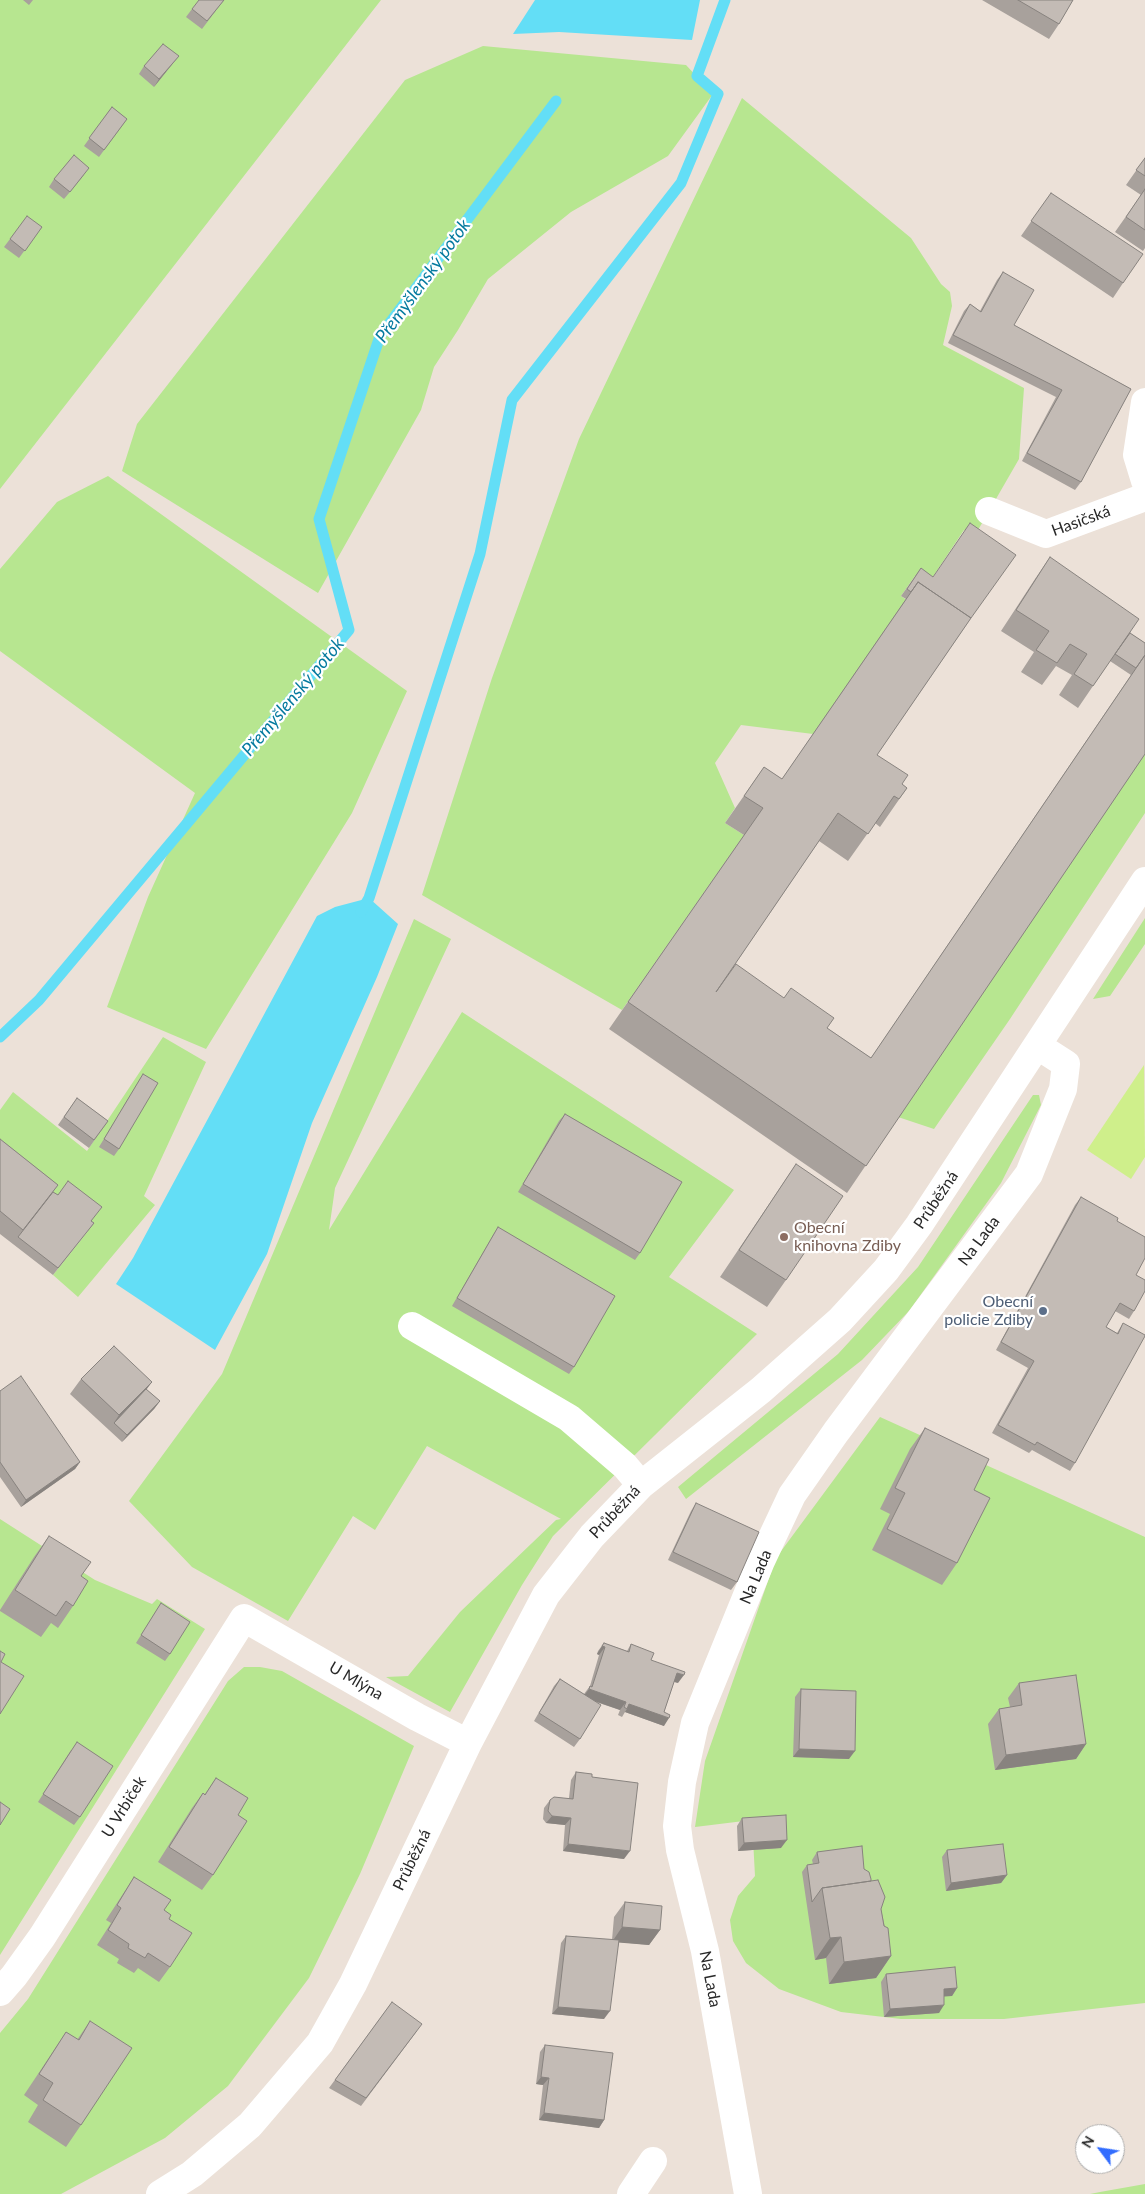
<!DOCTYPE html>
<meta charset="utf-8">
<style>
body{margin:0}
#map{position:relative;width:1145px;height:2194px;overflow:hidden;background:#ece1d8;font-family:Lato,sans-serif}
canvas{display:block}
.north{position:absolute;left:1075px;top:2124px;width:50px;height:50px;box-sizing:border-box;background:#fff;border:1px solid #a9a9a9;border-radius:50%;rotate:301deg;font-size:14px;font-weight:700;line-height:20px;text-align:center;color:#282828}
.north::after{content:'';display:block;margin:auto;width:18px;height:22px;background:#326dff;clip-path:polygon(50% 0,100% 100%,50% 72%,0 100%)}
</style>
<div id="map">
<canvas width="1145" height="2194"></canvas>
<div class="north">N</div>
</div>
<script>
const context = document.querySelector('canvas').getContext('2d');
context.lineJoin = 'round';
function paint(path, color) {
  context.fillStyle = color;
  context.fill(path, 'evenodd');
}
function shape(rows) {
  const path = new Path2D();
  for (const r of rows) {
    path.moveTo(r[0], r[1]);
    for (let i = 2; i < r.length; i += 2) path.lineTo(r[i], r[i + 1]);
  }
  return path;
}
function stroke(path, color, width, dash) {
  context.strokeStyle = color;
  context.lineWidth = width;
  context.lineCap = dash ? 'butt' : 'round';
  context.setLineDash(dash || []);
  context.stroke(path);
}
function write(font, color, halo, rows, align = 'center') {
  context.font = font + ' Lato,sans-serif';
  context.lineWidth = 4.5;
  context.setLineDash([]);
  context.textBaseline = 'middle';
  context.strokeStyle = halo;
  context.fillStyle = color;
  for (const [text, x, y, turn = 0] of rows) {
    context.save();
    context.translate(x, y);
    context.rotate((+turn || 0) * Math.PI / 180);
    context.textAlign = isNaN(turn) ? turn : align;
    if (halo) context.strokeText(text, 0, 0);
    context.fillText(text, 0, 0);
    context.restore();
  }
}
paint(shape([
 [0,0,381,0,0,489],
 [483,46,686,65,713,94,668,156,571,212,488,279,458,330,434,367,421,410,318,593,122,471,137,424,405,80],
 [742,98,911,238,941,284,950,292,952,306,943,345,1024,388,1019,459,974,537,964,530,928,584,915,576,901,596,914,605,813,734,741,725,715,763,735,808,725,823,744,835,622,1010,422,895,492,678,579,439],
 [108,476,407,691,352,813,206,1049,107,1007,148,897,195,793,0,651,0,569,57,502],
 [1145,753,1145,813,1010,1019,934,1129,898,1117],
 [1145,918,1145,944,1110,996,1093,999],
 [414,919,451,939,335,1188,329,1230,462,1012,734,1190,669,1277,757,1334,553,1536,522,1585,450,1712,386,1677,408,1676,460,1612,556,1520,561,1519,427,1446,375,1530,353,1516,288,1621,192,1567,129,1501,222,1374],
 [163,1037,206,1062,144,1196,155,1205,78,1297,53,1275,88,1231,0,1162,0,1110,13,1092,87,1151],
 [1033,1095,1039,1095,1041,1105,1001,1183,909,1311,862,1360,686,1499,678,1487,838,1354,918,1267],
 [880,1417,1145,1537,1145,2003,1004,2019,901,2019,841,2012,779,1989,746,1963,733,1941,730,1920,738,1896,755,1876,752,1820,695,1827,705,1761,776,1558],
 [0,1519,95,1580,152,1604,157,1599,205,1629,0,1955],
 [244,1667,260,1667,282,1671,414,1746,360,1874,309,1978,228,2086,165,2138,61,2194,0,2194,0,2033,28,1999,228,1681],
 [1145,2184,1145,2194,1090,2194,1100,2192]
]), '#b7e690');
paint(shape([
 [1144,1065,1145,1157,1131,1179,1087,1150]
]), '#cfef8b');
paint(shape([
 [535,0,700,0,692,40,559,32,513,34],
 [369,898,398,924,377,977,312,1123,267,1254,215,1350,116,1284,133,1258,317,916,335,907]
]), '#63def6');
stroke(shape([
 [361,912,369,898,480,554,512,400,681,183,718,94,697,76,725,0],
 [0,1037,39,1000,349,630,319,519,380,336,556,101]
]), '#63def6', 11);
stroke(shape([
 [1145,402,1137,455,1145,481],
 [989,511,1046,534,1145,497],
 [412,1326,569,1418,625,1466,641,1485],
 [0,1992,14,1976,42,1937,244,1618,417,1717,468,1743],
 [160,2194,192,2174,250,2125,320,2043,353,1984,468,1743,546,1595,592,1536,641,1485,761,1390,840,1320,886,1270,919,1225,1145,881],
 [631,2194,653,2161],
 [748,2194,705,1951,680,1850,677,1826,682,1782,695,1723,761,1561,792,1495,836,1432,1029,1174,1063,1089,1066,1064,1038,1046]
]), '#fff', 28);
paint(shape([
 [23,0,33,0,29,5],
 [224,0,202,29,186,17,192,9],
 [982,0,1073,0,1059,24,1049,39],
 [179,56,154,87,139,74,144,66],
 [112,107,127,119,99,157,84,146],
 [1145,158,1145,248,1143,251,1115,232,1141,195,1126,185],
 [84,175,64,199,49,187,54,179],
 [1051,193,1123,283,1113,298,1021,236],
 [42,227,19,258,4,247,10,239],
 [1003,272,1014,325,1131,389,1081,482,1075,490,1022,461,1056,397,948,343,964,311,970,304,980,311,997,280],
 [1050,557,1130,633,1145,643,1145,754,847,1193,609,1029,744,835,725,823,764,767,782,779,906,599,901,596,921,568,971,618,877,755,902,784,907,788,880,827,875,823,848,861,819,841,716,992,827,1028,871,1058,1131,675,1110,661,1078,708,1059,695,1072,675,1056,666,1042,685,1021,672,1034,652,1001,631,1035,579],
 [143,1074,119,1149,114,1156,99,1147],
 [77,1098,108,1121,89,1148,58,1125],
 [565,1114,640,1253,635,1260,518,1192,559,1121],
 [0,1139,58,1185,53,1192,94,1223,53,1275,0,1234],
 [796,1164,786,1280,767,1307,720,1277],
 [1081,1197,1117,1221,1136,1275,1134,1311,1129,1319,1115,1311,1106,1327,1117,1333,1123,1323,1075,1463,1070,1471,1032,1450,1029,1453,992,1433,1028,1368,996,1350,1075,1205],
 [498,1227,574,1367,569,1374,452,1306,493,1235],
 [81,1379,152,1382,146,1389,160,1401,154,1409,122,1442,70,1394],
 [0,1391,80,1462,75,1469,21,1507,0,1477],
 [925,1428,974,1490,957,1563,942,1585,872,1550,890,1514,880,1509,910,1449],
 [696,1503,737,1582,731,1590,668,1560,691,1511],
 [49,1536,81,1576,73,1606,58,1628,51,1623,41,1637,0,1611,0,1610,34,1557],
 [161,1603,170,1654,165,1661,136,1643],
 [604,1643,627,1651,631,1644,678,1683,674,1682,664,1712,664,1726,625,1712,622,1717,618,1715,620,1710,596,1702,580,1739,574,1747,534,1721,554,1686,560,1679,584,1694,590,1686,599,1655,597,1654,598,1651],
 [1019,1683,1086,1744,1076,1759,995,1770,988,1724,999,1709,1010,1707,1008,1698],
 [801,1689,849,1759,793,1757,795,1697],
 [71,1750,80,1817,74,1825,38,1802],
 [576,1772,592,1777,624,1859,563,1851,565,1825,546,1823,543,1819,544,1808,550,1800,569,1798,571,1780],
 [216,1778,238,1815,213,1875,202,1890,158,1862,192,1808,203,1793,205,1794],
 [742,1818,781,1848,738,1851,737,1826],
 [947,1850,1007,1875,1001,1883,946,1891,942,1857],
 [817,1852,864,1869,871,1881,881,1909,891,1956,876,1978,829,1984,826,1958,815,1960,802,1872,807,1865,813,1864,812,1860],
 [134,1877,164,1910,169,1919,170,1967,159,1982,138,1968,134,1973,117,1963,119,1959,97,1945,111,1923,106,1920],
 [625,1902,660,1930,649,1945,619,1942,604,2019,552,2014,561,1943,566,1936,612,1940,614,1917],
 [886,1974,957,1988,952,1996,944,1996,939,2013,884,2017,881,1982],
 [392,2002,417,2031,361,2106,329,2088],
 [90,2021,81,2125,66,2147,28,2122,38,2105,24,2095,66,2032,77,2040],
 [545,2045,604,2120,599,2128,539,2120,543,2085,536,2084,540,2052]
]), '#a8a19c');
paint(shape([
 [179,56,173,63,154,87,159,79],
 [152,1382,141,1397,114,1423,119,1415],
 [160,1401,154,1409,122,1442,127,1435],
 [80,1462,75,1469,21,1507,26,1500],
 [602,1646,605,1647,599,1655,597,1654],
 [677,1673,684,1675,678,1683,672,1681],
 [589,1689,626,1702,620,1710,583,1697],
 [629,1704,669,1718,664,1726,625,1712,627,1709],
 [1086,1744,1076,1759,995,1770,1006,1755],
 [799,1749,855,1751,849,1759,793,1757],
 [552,1816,571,1818,565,1825,546,1823],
 [787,1840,781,1848,738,1851,744,1843],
 [568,1844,630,1851,624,1859,563,1851],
 [1007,1875,1001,1883,946,1891,951,1883],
 [622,1927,660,1930,649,1945,612,1942],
 [841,1937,826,1958,815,1960,830,1938],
 [891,1956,876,1978,829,1984,844,1962],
 [957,1988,952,1996,938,1997,944,1989],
 [944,2005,939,2013,884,2017,890,2009],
 [558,2007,610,2011,604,2019,552,2014],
 [541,2077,549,2078,543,2085,536,2084],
 [544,2113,604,2120,599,2128,539,2120]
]), '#88837f');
const building = shape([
 [199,0,224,0,207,21,192,9,199,0],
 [1018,0,1073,0,1059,24,1018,0],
 [163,44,179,56,159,79,144,66,163,44],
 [112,107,127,119,104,150,89,138,112,107],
 [74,155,89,168,70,192,54,179,74,155],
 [1145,158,1145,176,1136,170,1145,158],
 [1145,189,1145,230,1126,217,1145,189],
 [1051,193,1143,254,1123,283,1031,221,1051,193],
 [27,216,42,227,25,251,10,239,27,216],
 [1003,272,1034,290,1014,325,1131,389,1081,482,1027,453,1062,390,953,335,970,304,981,312,1003,272],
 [970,523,1016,555,971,618,918,582,911,592,907,589,921,568,933,577,970,523],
 [1050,557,1139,619,1093,686,1074,674,1087,654,1070,644,1057,663,1036,650,1049,631,1016,610,1050,557],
 [918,582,971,618,877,755,908,775,902,784,907,788,899,799,894,796,868,834,838,813,716,992,736,964,784,998,791,988,834,1018,827,1028,871,1058,1145,655,1145,754,866,1166,628,1002,763,808,744,796,764,767,782,779,918,582],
 [1130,633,1145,643,1145,655,1136,668,1115,654,1130,633],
 [143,1074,158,1083,119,1149,104,1139,143,1074],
 [77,1098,108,1121,94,1140,64,1117,77,1098],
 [565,1114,682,1182,640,1253,523,1184,565,1114],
 [0,1139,58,1185,23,1230,0,1211,0,1139],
 [796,1164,843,1196,786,1280,739,1250,796,1164],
 [68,1181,102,1207,91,1221,94,1223,58,1268,18,1237,53,1192,58,1195,68,1181],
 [1081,1197,1118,1218,1117,1221,1145,1237,1145,1258,1136,1275,1145,1280,1145,1291,1134,1311,1120,1303,1106,1327,1118,1334,1123,1323,1145,1335,1145,1336,1075,1463,1037,1442,1035,1445,998,1425,1034,1361,1001,1342,1081,1197],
 [498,1227,615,1296,574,1367,457,1298,498,1227],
 [114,1346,152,1382,119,1415,81,1379,114,1346],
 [21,1376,80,1462,26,1500,0,1462,0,1391,21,1376],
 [146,1389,160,1401,127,1435,114,1423,146,1389],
 [925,1428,989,1459,974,1490,990,1498,957,1563,887,1529,905,1493,895,1488,925,1428],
 [696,1503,759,1532,737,1582,673,1552,696,1503],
 [49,1536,91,1562,81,1576,88,1581,73,1606,66,1601,56,1616,15,1590,49,1536],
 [161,1603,190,1622,170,1654,141,1635,161,1603],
 [604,1643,629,1652,631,1644,654,1653,651,1660,685,1672,684,1675,677,1673,664,1712,670,1715,669,1718,629,1704,627,1709,624,1707,626,1702,589,1689,590,1686,592,1687,605,1647,602,1646,604,1643],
 [0,1651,5,1654,1,1662,24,1676,0,1714,0,1651],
 [1076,1675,1086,1744,1006,1755,999,1709,1022,1705,1019,1683,1076,1675],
 [560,1679,601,1705,580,1739,539,1713,560,1679],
 [801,1689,856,1691,855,1751,799,1749,801,1689],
 [77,1742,113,1766,80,1817,43,1794,77,1742],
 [576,1772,592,1774,592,1777,638,1783,630,1851,568,1844,571,1818,552,1816,548,1811,550,1800,554,1797,573,1799,576,1772],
 [216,1778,248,1798,238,1815,247,1821,213,1875,169,1847,203,1793,205,1795,216,1778],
 [0,1802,10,1809,0,1825,0,1802],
 [786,1815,787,1840,744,1843,742,1818,786,1815],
 [1003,1844,1007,1875,951,1883,947,1850,1003,1844],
 [862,1846,864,1869,869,1872,871,1879,871,1881,822,1888,812,1902,807,1865,819,1863,817,1852,862,1846],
 [134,1877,171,1900,164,1910,171,1915,169,1919,192,1933,170,1967,148,1953,145,1958,128,1948,129,1944,108,1930,121,1908,117,1905,134,1877],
 [878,1880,885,1897,881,1909,884,1926,888,1928,891,1956,844,1962,841,1937,830,1938,822,1888,878,1880],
 [625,1902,662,1906,660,1930,622,1927,625,1902],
 [566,1936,619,1940,610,2011,558,2007,566,1936],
 [955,1967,957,1988,944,1989,944,2005,890,2009,886,1974,955,1967],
 [392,2002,422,2024,366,2098,335,2080,392,2002],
 [90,2021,132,2048,81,2125,43,2100,53,2083,39,2074,66,2032,79,2040,90,2021],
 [545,2045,613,2053,604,2120,544,2113,549,2078,541,2077,545,2045]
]);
paint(building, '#c3bbb5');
stroke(building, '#88837f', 1);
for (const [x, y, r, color] of [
 [784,1237,5,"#8d6e63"],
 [1043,1311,5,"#5c6f8a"]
]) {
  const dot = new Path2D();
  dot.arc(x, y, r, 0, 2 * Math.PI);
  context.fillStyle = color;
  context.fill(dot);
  stroke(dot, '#fff', 2);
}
write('16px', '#282828', '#fff', [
 ["Hasičská",1081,521,-20],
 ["Průběžná",936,1200,-56],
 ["Na Lada",979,1241,-53],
 ["Průběžná",615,1512,-47],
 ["Na Lada",756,1577,-67],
 ["U Mlýna",356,1681,30],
 ["U Vrbiček",124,1807,-58],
 ["Průběžná",412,1860,-64],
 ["Na Lada",710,1979,79]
]);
write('16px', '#785e54', '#fff', [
 ["Obecní",794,1228],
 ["knihovna Zdiby",794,1246]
], 'left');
write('16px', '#4e5e75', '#fff', [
 ["Obecní",1033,1302],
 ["policie Zdiby",1033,1320]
], 'right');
write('italic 18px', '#057a9f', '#fff', [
 ["Přemyšlenský potok",423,281,-54],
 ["Přemyšlenský potok",293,697,-50]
]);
</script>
